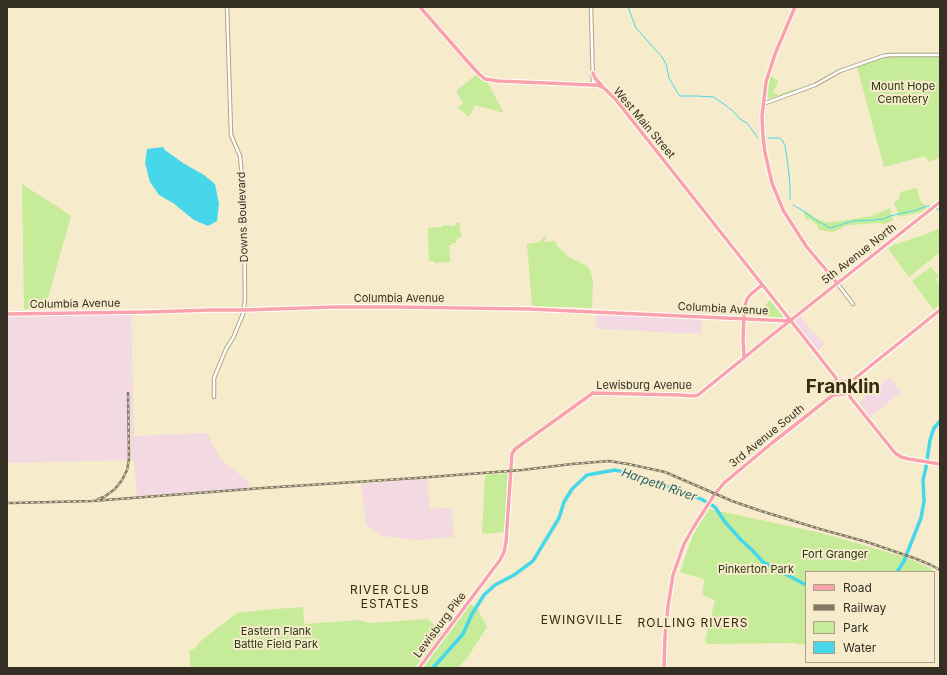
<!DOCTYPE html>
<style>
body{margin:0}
#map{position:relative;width:947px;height:675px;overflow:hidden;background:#f6ebcb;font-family:Inter,sans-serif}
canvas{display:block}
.frame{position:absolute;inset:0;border:8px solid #353024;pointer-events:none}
.legend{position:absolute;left:805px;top:571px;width:130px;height:92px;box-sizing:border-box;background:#f6ebcb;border:1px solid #a9a088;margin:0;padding:5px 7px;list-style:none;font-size:12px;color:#353024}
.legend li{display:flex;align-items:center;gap:8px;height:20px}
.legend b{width:20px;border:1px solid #a9a088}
</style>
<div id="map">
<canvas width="947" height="675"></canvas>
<div class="frame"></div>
<ul class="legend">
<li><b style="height:5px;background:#faa2ab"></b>Road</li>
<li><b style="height:5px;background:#807965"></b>Railway</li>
<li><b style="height:11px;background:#c6eb99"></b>Park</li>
<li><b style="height:11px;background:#47d7ea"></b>Water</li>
</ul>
</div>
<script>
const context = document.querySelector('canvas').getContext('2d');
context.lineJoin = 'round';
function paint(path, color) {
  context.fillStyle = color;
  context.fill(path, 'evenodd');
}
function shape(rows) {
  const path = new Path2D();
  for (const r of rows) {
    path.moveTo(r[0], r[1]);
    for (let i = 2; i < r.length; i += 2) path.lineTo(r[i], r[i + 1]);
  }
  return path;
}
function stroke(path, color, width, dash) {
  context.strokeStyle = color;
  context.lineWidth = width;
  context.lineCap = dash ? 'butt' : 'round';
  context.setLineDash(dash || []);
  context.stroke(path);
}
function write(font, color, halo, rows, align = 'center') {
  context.font = font + ' Inter,sans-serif';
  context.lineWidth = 4;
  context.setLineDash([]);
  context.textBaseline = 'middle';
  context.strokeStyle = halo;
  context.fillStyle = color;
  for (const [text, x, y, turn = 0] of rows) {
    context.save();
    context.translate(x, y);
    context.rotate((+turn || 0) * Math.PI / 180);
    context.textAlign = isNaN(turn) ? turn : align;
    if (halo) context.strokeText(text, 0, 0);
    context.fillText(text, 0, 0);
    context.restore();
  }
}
paint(shape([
 [597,314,702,319,701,333,676,333,641,331,631,330,596,329],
 [800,316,810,329,825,344,817,351,794,321,794,320],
 [890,377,901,392,870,417,859,402]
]), '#f2d9e3');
paint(shape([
 [131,314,134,436,207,433,221,460,248,481,249,488,137,496,134,460,7,463,7,317],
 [427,478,430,509,451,508,454,537,417,540,382,536,366,525,361,484]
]), '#f3d9e1');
paint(shape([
 [887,55,940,57,940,157,929,162,925,156,884,167,857,67],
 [477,74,481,80,487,82,504,113,475,105,469,117,457,107,463,104,456,91],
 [770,76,772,76,775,79,778,80,776,87,774,90,773,93,780,95,780,94,795,89,795,90,768,99,767,94],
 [22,184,67,213,71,216,45,308,24,309],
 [917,188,920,200,927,208,922,212,899,217,894,202,899,199,900,192],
 [890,208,893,220,885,224,878,223,850,225,845,226,833,232,819,230,817,225,810,219,806,220,804,214,804,210,817,219,827,223,872,216],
 [455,223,460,223,460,229,462,237,457,238,456,243,452,243,452,245,449,245,450,262,434,263,434,261,429,261,428,228,442,227,442,226,444,225,455,226],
 [940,228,940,252,909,277,889,250,889,248,893,245,924,235],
 [546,236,547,237,544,242,555,241,558,247,569,257,587,266,590,270,593,280,592,307,590,308,533,306,532,305,527,244,540,242,540,241],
 [931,267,939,277,936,279,940,285,940,305,934,310,912,281],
 [770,300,783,316,783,318,761,316,769,309,765,305],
 [509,473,505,532,482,534,485,475],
 [709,509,821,533,908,558,932,569,932,572,806,572,806,645,793,643,708,644,706,643,705,641,715,600,704,596,702,595,704,582,703,579,680,572,693,535],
 [468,602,477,608,487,627,467,658,458,668,190,668,190,655,189,651,195,648,202,640,237,613,274,609,303,607,304,624,347,621,358,620,370,623,428,619,444,635]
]), '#c6eb99');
paint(shape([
 [163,147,165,150,183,163,204,175,215,184,219,204,217,221,208,226,194,220,173,203,159,195,150,182,145,163,147,149]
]), '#47d7ea');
stroke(shape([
 [628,7,636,28,662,57,666,64,669,78,679,95,681,96,696,96,714,97,733,111,740,119,747,123,758,138],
 [768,138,779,138,782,140,785,145,788,166,790,185,790,199],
 [793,205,802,210,814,219,830,228,853,221,875,220,883,219,890,216,916,210,927,206,932,207],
 [935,208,940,210]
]), '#47d7ea', 1);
stroke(shape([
 [897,572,904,561,921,518,924,501,923,480,926,467,930,440,934,428,940,421],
 [433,668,463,634,472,614,484,595,495,585,514,575,533,561,559,518,564,502,572,489,587,475,615,470,633,474,701,499,715,507,725,522,741,540,752,550,763,562,806,585]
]), '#47d7ea', 3.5);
const minor = shape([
 [591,7,593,85],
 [763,104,815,85,840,71,883,56,890,55,940,55],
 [837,283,853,304],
 [214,397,214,378,226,349,233,338,243,314,245,300,244,198,240,156,231,135,227,7]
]);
const major = shape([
 [420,7,468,62,479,74,485,79,498,81,593,85,597,85,604,88,616,100,658,153,776,302,836,378,836,385],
 [795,7,775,54,766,82,762,116,763,137,765,153,772,183,783,210,806,246,837,283],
 [593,73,595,78,602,86],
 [940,310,853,380,850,385,849,390,850,397,895,453,901,457,909,459,940,464],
 [7,314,147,312,211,310,244,310,335,307,395,307,529,309,790,321],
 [744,358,743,338,744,316,745,306,747,299,751,294,762,285],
 [845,381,848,383,849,387],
 [833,395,837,383,842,381],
 [419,668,500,560,504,552,506,542,512,454,515,449,593,393,679,395,694,396,698,395,744,358,767,339,940,202],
 [664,668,665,636,668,606,673,575,684,544,693,528,714,495,724,483,772,443,833,395,845,394,849,390]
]);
stroke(minor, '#aea486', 4.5);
stroke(major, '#fff', 5.5);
stroke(minor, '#fff', 2.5);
stroke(major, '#faa2ab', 3.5);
const rail = shape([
 [98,499,104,497,115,489,122,480,127,470,129,459,128,393],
 [7,503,12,503,92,501,263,488,417,478,522,470,572,464,609,461,628,464,665,472,732,501,761,511,820,529,867,542,914,558,931,565,940,570]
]);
stroke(rail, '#807965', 2.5);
stroke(rail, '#f6ebcb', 1, [3]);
write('11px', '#293814', '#f6ebcb', [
 ["Mount Hope",903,87],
 ["Cemetery",903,100],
 ["Fort Granger",835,555],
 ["Pinkerton Park",756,570],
 ["Eastern Flank",276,632],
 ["Battle Field Park",276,645]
]);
write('11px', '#353024', '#f6ebcb', [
 ["West Main Street",644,123,50],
 ["Downs Boulevard",243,217,-92],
 ["5th Avenue North",859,254,-38],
 ["Columbia Avenue",399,299],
 ["Columbia Avenue",75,304,-1],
 ["Columbia Avenue",723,309,3],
 ["Lewisburg Avenue",644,386],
 ["3rd Avenue South",767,436,-39],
 ["Lewisburg Pike",440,625,-53]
]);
write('italic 12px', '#276169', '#f6ebcb', [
 ["Harpeth River",659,485,19]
]);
context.letterSpacing = '1px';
write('12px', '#332a0f', '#f6ebcb', [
 ["RIVER CLUB",390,590],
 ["ESTATES",390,604],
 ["EWINGVILLE",582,620],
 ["ROLLING RIVERS",693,623]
]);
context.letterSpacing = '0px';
write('bold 19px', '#332a0f', '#f6ebcb', [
 ["Franklin",843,387]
]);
</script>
